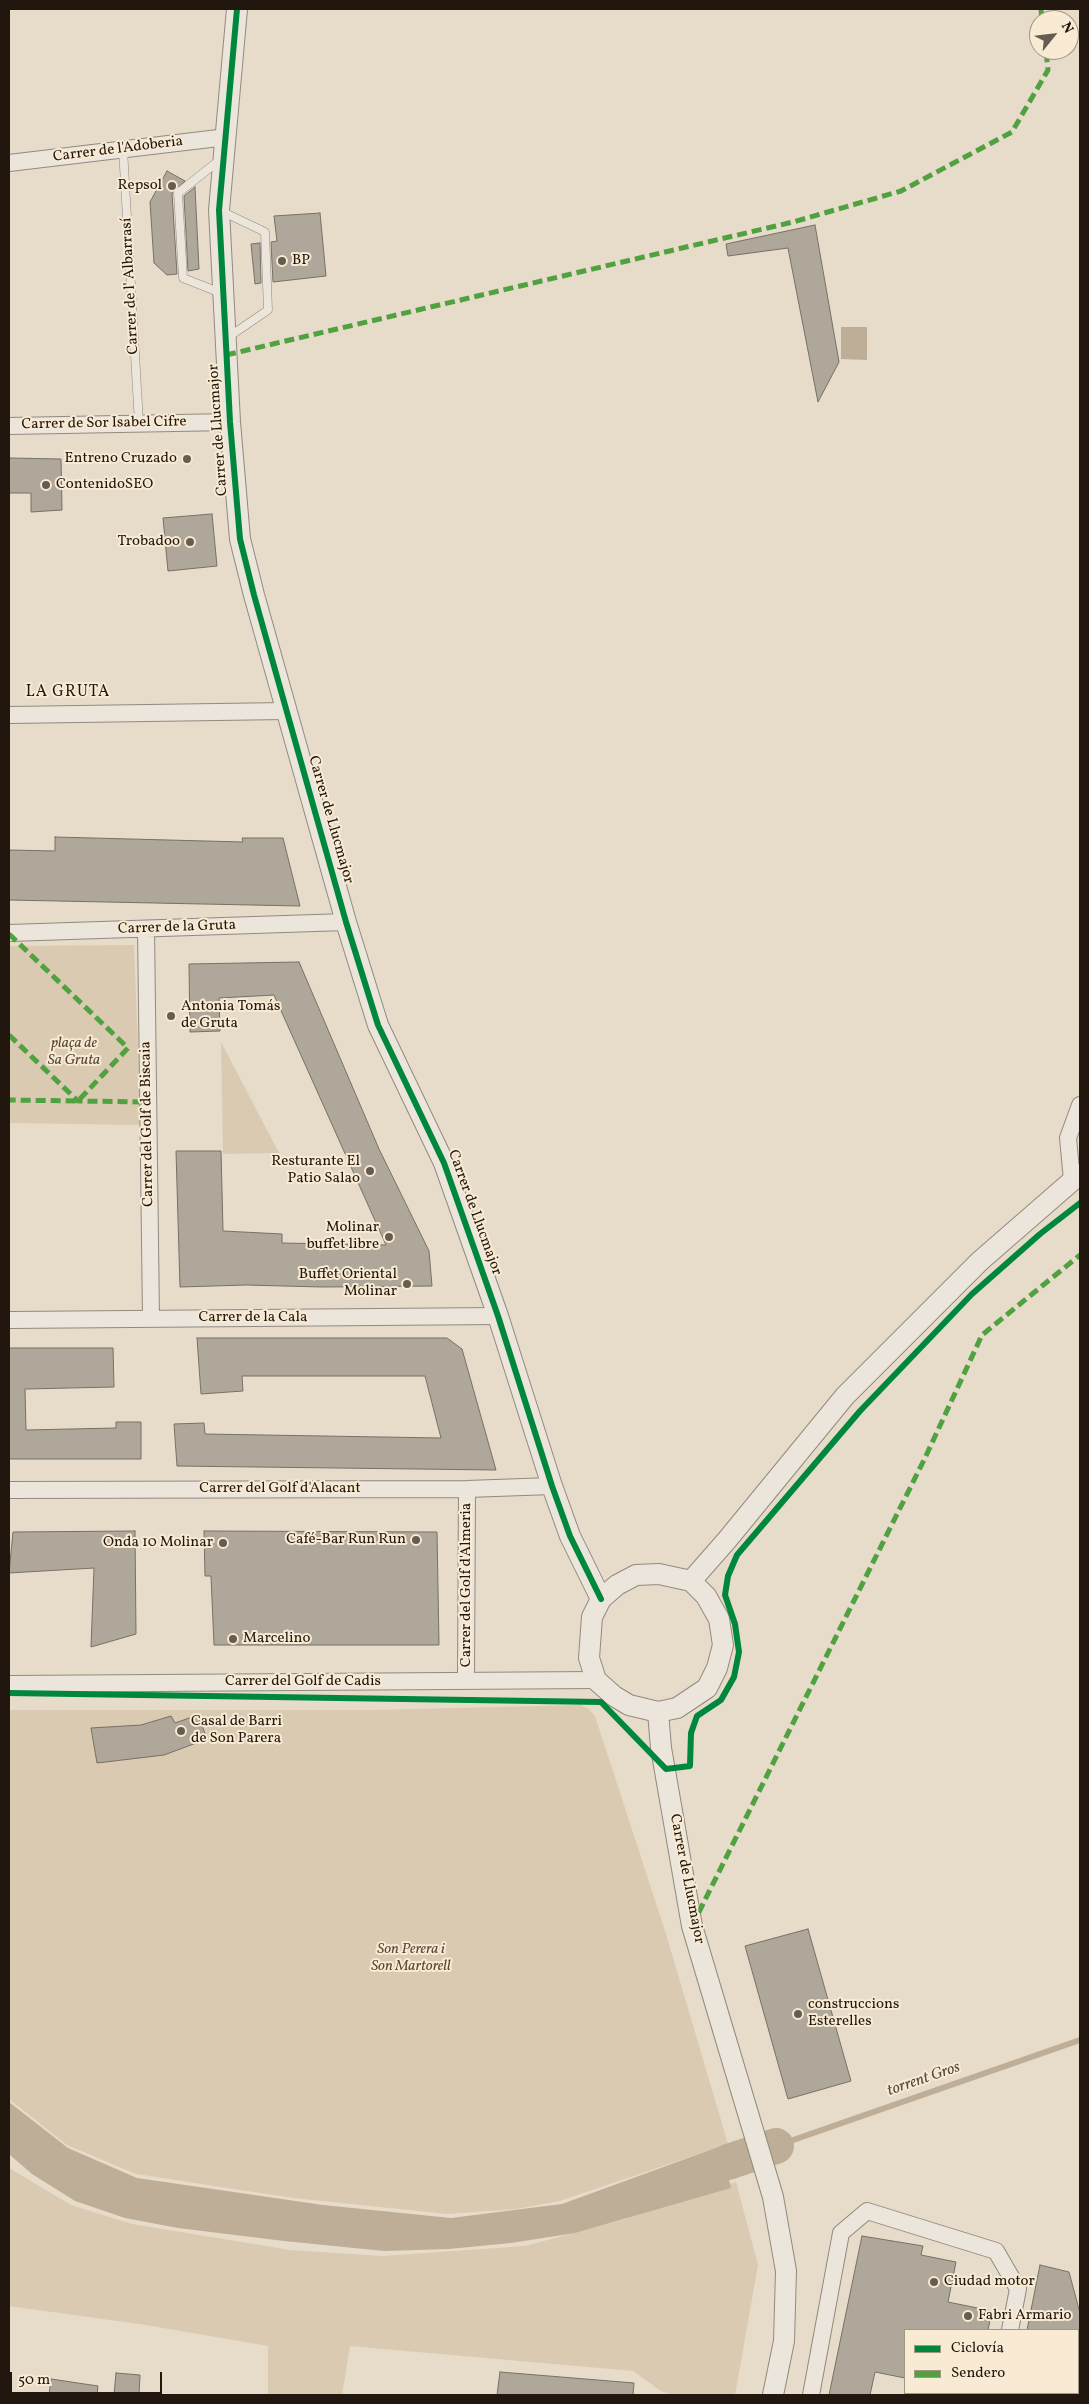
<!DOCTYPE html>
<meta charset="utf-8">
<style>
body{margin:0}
#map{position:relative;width:1089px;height:2404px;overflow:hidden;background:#e7dbc9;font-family:Vollkorn,serif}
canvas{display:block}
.frame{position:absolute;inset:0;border:10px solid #21170f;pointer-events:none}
.legend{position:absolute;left:904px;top:2329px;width:175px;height:65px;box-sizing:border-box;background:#f8ead3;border:1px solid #a29685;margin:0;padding:6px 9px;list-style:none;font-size:15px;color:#21170f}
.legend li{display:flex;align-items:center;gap:10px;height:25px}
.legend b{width:25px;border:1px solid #a29685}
.north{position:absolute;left:1029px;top:10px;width:50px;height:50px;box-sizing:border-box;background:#f8ead3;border:1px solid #a29685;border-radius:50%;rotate:61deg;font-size:14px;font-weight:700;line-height:20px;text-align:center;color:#21170f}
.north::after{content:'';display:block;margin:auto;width:18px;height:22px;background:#665c50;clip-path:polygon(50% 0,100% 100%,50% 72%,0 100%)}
.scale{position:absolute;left:10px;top:2372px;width:152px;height:22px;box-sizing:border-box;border:2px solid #21170f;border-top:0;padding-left:6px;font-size:15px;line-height:18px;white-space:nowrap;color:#21170f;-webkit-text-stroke:4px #f8ead3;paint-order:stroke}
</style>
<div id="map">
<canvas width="1089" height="2404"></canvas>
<div class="frame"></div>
<ul class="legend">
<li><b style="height:6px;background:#00873e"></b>Ciclovía</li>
<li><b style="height:6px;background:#50a13f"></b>Sendero</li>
</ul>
<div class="north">N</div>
<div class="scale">50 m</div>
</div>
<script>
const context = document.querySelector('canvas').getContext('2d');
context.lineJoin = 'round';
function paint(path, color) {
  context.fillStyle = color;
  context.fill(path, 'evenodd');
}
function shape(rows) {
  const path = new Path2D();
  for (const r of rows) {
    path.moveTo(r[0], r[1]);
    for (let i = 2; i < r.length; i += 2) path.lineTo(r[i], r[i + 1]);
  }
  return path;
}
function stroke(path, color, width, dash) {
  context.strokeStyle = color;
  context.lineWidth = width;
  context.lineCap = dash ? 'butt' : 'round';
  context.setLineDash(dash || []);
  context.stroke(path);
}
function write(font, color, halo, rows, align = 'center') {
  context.font = font + ' Vollkorn,serif';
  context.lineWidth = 4;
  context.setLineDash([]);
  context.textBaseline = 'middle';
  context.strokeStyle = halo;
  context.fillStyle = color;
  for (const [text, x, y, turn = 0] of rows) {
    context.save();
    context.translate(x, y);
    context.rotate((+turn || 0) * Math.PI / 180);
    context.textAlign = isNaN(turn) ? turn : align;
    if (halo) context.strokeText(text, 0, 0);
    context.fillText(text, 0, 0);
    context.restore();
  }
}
paint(shape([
 [134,945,141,1125,9,1123,9,946],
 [221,1042,279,1153,223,1154],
 [581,1705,589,1709,595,1716,666,1934,728,2144,560,2201,516,2209,447,2214,293,2198,136,2174,67,2145,9,2099,9,1710,375,1710],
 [9,2168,71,2205,132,2224,290,2250,383,2256,525,2246,622,2220,736,2182,758,2265,735,2395,672,2395,661,2391,633,2371,350,2346,342,2395,268,2395,268,2346,146,2325,9,2306]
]), '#dacab2');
paint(shape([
 [841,327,867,327,867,360,841,359],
 [9,2102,68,2148,137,2178,323,2205,451,2218,562,2204,721,2146,731,2188,575,2233,511,2243,449,2249,384,2251,284,2241,178,2228,125,2218,75,2201,32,2174,9,2154]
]), '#beae97');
stroke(shape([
 [776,2146,1080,2040]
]), '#beae97', 6);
stroke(shape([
 [728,2162,776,2146]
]), '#beae97', 36);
const building = shape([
 [167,171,185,181,172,193,177,274,167,275,154,263,150,202,167,171],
 [195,187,199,269,188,271,184,196,195,187],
 [320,213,326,276,273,282,271,242,277,241,274,216,320,213],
 [815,225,839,362,818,402,788,248,728,256,726,244,815,225],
 [260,243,261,283,255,284,251,244,260,243],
 [9,458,61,459,62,510,31,512,31,493,9,493,9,458],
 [212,514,217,566,168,571,163,518,212,514],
 [55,837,243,842,242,838,283,838,300,906,9,900,9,850,55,851,55,837],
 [299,962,379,1149,429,1251,432,1286,322,1287,246,1285,180,1287,176,1151,221,1151,223,1231,282,1234,282,1243,386,1245,274,995,219,998,220,1031,190,1032,189,964,299,962],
 [197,1338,447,1338,462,1349,496,1470,177,1466,174,1424,204,1423,205,1434,441,1438,425,1376,242,1376,243,1391,201,1394,197,1338],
 [9,1348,113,1348,114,1387,25,1389,26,1430,116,1428,116,1422,141,1422,141,1459,9,1459,9,1348],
 [135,1531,136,1634,91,1647,94,1568,9,1573,13,1532,135,1531],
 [204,1531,437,1532,439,1645,214,1645,211,1576,205,1576,204,1531],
 [198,1715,207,1739,164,1755,97,1763,91,1728,141,1725,171,1716,175,1723,198,1715],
 [808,1929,851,2081,788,2099,745,1946,808,1929],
 [862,2236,923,2246,921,2255,956,2262,948,2302,992,2311,988,2330,905,2330,905,2378,875,2372,870,2395,829,2395,862,2236],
 [1040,2265,1069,2272,1080,2313,1080,2330,1027,2330,1040,2265],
 [500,2372,634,2383,633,2395,497,2395,500,2372],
 [116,2373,140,2375,139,2395,114,2395,116,2373],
 [51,2379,98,2386,97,2395,49,2395,51,2379]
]);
paint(building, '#b0a79b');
stroke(building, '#777066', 1);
const service = shape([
 [123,149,139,423],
 [221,159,178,193,183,278,221,293],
 [221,211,265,232,268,310,227,338]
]);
const minor = shape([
 [9,163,227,137],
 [9,426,230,422],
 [9,715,286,711],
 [146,929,151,1319],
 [9,933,346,922],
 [1072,1180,1068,1138,1080,1105],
 [9,1320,498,1316],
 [9,1490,467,1489,552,1486],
 [466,1681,467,1489],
 [9,1684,596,1680],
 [811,2395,841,2233,867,2211,996,2251,1018,2289,1010,2330],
 [998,2395,998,2393]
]);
const tertiary = shape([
 [237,9,219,210,230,422,240,539,254,595,346,922,378,1025,444,1163,498,1316,552,1486,570,1536,601,1599],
 [659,1574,691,1581,706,1596,719,1619,723,1645,717,1668,707,1688,677,1708,658,1712,629,1705,614,1696,596,1680,589,1658,592,1617,601,1599,617,1585,636,1575,659,1574],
 [691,1581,727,1540,845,1396,980,1261,1080,1174],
 [658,1712,661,1748,692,1926,773,2197,786,2271,784,2341,773,2395]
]);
stroke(service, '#928a7f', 9);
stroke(minor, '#928a7f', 18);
stroke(tertiary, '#928a7f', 22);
stroke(service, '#ebe5dc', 8);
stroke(minor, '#ebe5dc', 16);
stroke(tertiary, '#ebe5dc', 20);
stroke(shape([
 [1041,9,1042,20],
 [226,355,793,222,901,191,1012,132,1048,70,1046,50],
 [9,934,128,1048,78,1101,9,1100],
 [9,1035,78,1101,148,1102],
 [692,1926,925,1458,982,1335,1080,1255]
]), '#50a13f', 5, [10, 5]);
stroke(shape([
 [237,9,219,210,230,422,240,539,254,595,346,922,378,1025,444,1163,498,1316,552,1486,570,1536,601,1599],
 [9,1693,601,1702,666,1769,690,1766,691,1733,697,1716,721,1700,734,1677,739,1652,735,1624,725,1595,728,1576,737,1555,860,1411,972,1294,1040,1234,1080,1203]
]), '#00873e', 6);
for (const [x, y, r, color] of [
 [172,186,5,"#665c50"],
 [282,261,5,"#665c50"],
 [187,459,5,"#665c50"],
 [46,485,5,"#665c50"],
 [190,542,5,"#665c50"],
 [171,1016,5,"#665c50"],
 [370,1171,5,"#665c50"],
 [389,1237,5,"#665c50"],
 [407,1284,5,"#665c50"],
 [416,1540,5,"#665c50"],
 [223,1543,5,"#665c50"],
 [233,1639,5,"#665c50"],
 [181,1731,5,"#665c50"],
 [798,2014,5,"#665c50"],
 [934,2282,5,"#665c50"],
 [968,2316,5,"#665c50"]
]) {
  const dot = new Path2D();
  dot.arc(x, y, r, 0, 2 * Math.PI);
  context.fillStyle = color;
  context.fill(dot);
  stroke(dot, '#f8ead3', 2);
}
write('15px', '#21170f', '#f8ead3', [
 ["Carrer de l'Adoberia",118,150,-7],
 ["Carrer de l' Albarrasí",131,286,-93],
 ["Carrer de Sor Isabel Cifre",104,424,-1],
 ["Carrer de Llucmajor",219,430,-94],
 ["Carrer de Llucmajor",330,820,74],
 ["Carrer de la Gruta",177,928,-2],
 ["Carrer del Golf de Biscaia",148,1124,-91],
 ["Carrer de Llucmajor",474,1213,70],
 ["Carrer de la Cala",253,1318],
 ["Carrer del Golf d'Alacant",280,1489],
 ["Carrer del Golf d'Almeria",467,1585,-90],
 ["Carrer del Golf de Cadis",303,1682],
 ["Carrer de Llucmajor",686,1879,79]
]);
write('15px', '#21170f', '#f8ead3', [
 ["Repsol",162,186],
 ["BP",292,261,"left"],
 ["Entreno Cruzado",177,459],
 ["ContenidoSEO",56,485,"left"],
 ["Trobadoo",180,542],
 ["Antonia Tomás",181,1007,"left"],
 ["de Gruta",181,1024,"left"],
 ["Resturante El",360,1162],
 ["Patio Salao",360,1179],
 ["Molinar",379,1228],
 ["buffet libre",379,1245],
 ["Buffet Oriental",397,1275],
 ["Molinar",397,1292],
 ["Café-Bar Run Run",406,1540],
 ["Onda 10 Molinar",213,1543],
 ["Marcelino",243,1639,"left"],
 ["Casal de Barri",191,1722,"left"],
 ["de Son Parera",191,1739,"left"],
 ["construccions",808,2005,"left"],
 ["Esterelles",808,2022,"left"],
 ["Ciudad motor",944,2282,"left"],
 ["Fabri Armario",978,2316,"left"]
], 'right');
write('italic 15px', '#56493a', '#f8ead3', [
 ["plaça de",74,1044],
 ["Sa Gruta",74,1061],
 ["Son Perera i",411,1950],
 ["Son Martorell",411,1967]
]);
context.letterSpacing = '1px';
write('16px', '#21170f', '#f8ead3', [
 ["LA GRUTA",68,693]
]);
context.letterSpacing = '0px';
write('italic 16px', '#594b3d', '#f8ead3', [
 ["torrent Gros",924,2080,-19]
]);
</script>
